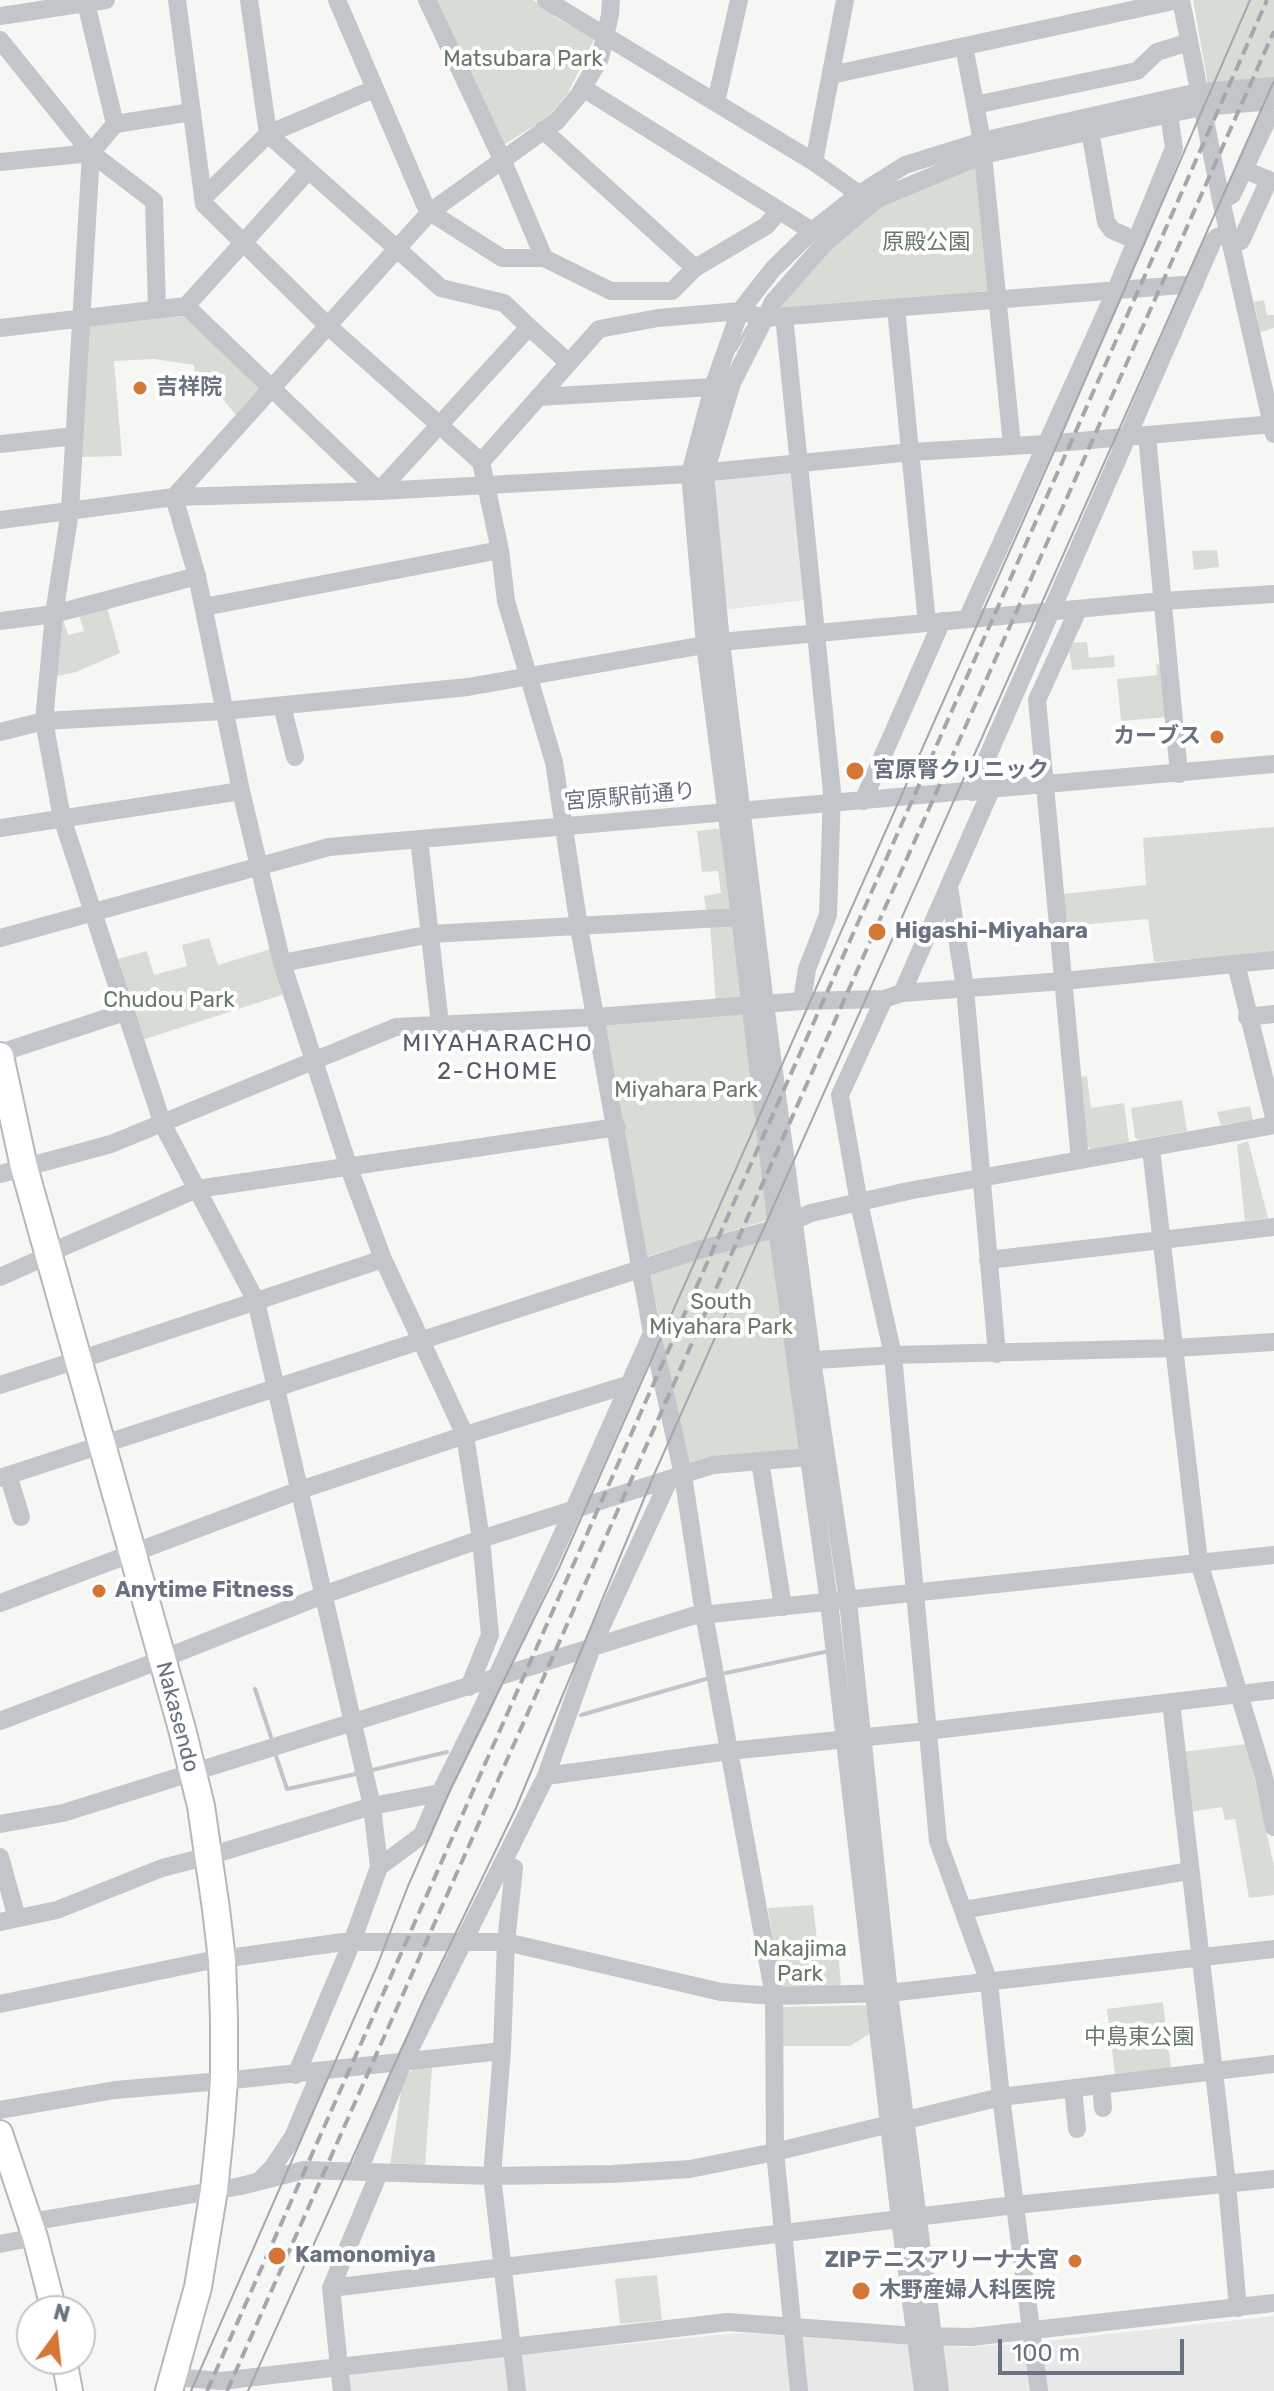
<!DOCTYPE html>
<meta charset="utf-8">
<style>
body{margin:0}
#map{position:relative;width:1274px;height:2391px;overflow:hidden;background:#f6f7f4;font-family:Rubik,sans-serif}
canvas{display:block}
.north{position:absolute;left:16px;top:2295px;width:80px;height:80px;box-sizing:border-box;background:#fff;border:2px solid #c3c7cd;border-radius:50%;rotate:15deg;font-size:22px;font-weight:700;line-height:32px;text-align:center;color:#687282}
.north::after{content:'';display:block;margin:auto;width:28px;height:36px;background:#d47736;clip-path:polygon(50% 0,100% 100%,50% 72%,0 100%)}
.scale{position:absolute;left:998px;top:2339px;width:186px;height:36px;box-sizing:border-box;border:4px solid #687282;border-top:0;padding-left:10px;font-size:24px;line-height:28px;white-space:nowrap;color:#687282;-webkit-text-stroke:6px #fff;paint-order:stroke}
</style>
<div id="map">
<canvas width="1274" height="2391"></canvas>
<div class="north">N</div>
<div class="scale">100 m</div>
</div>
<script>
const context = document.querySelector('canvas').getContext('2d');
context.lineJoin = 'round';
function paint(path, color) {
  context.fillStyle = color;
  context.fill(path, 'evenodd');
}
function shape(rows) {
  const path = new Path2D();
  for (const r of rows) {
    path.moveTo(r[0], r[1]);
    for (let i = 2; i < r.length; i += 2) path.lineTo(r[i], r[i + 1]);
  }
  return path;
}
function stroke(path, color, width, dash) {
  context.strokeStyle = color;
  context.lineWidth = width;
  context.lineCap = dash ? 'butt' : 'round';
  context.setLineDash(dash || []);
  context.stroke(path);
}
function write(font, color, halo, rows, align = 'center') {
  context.font = font + ' Rubik,"Noto Sans JP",sans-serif';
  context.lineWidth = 8;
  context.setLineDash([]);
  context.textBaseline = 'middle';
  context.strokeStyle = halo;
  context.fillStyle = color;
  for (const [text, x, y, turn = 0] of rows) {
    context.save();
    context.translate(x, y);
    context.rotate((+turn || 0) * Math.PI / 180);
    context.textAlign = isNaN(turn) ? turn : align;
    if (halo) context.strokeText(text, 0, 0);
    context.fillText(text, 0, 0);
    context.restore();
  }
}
paint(shape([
 [792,471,805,600,723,610,711,479],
 [1274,2316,1274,2391,350,2391,348,2372,738,2333,961,2347,1019,2344]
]), '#e7e8e7');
paint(shape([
 [435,0,533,0,560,20,595,38,568,93,548,117,502,146],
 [1193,0,1274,0,1274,82,1208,85],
 [978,165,992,294,770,313,788,290,880,201],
 [1264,300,1267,315,1274,315,1274,328,1260,332,1254,302],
 [183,311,264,385,236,415,213,387,195,384,194,365,154,359,114,361,122,456,78,457,87,326],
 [1217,550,1219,567,1194,570,1192,551],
 [107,607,120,653,76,672,53,677,60,624,63,619,68,635,84,631,79,615],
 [1087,642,1089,658,1114,655,1115,667,1072,670,1068,643],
 [1156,664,1164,666,1168,717,1121,721,1117,679,1157,675],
 [1274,827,1274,953,1154,962,1148,919,1066,926,1063,894,1146,885,1143,838],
 [725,828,735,910,707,918,704,896,721,893,718,871,702,872,697,831],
 [732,923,746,997,716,1003,710,925],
 [209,938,218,965,271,949,285,994,142,1040,114,960,147,951,154,975,187,966,182,945],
 [745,1013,771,1219,645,1257,605,1024],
 [1087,1076,1091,1108,1124,1103,1129,1142,1091,1149,1087,1146,1080,1077],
 [1182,1100,1187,1131,1140,1140,1135,1138,1131,1108],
 [1250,1106,1253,1120,1221,1125,1217,1112],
 [1248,1141,1268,1218,1245,1221,1237,1145],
 [772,1234,802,1450,686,1464,650,1271],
 [1247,1744,1274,1866,1274,1895,1249,1898,1235,1819,1225,1820,1222,1807,1189,1812,1182,1752],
 [813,1905,818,1949,838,1950,841,1986,780,1989,768,1908],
 [1163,2002,1171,2068,1115,2075,1107,2009],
 [870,2005,874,2031,850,2046,782,2046,783,2007],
 [417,2067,432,2067,425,2167,390,2166,401,2091,408,2073],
 [657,2275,662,2320,620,2324,615,2279]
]), '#d7ddd5');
stroke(shape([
 [735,350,753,319],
 [726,1673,829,1651],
 [255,1689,271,1737],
 [581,1715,706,1679],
 [276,1756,287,1789,356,1774],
 [372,1770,447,1752]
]), '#bfc5cb', 4);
const major = shape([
 [0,2133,35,2237,54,2311],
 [64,2359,70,2391]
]);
const highway = shape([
 [0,1056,24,1167,182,1729,201,1806,216,1909,222,1960,224,2020,224,2081,220,2132,214,2190,198,2287,169,2391]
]);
stroke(major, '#b6b8bc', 28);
stroke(highway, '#b5b7bb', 30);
stroke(shape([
 [177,0,204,204,328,326,481,462,500,550,506,601,554,762,579,927,652,1333,683,1475,704,1614,774,1996,775,2152,799,2391],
 [249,0,268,134,441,288,504,303,529,327],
 [337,0,425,205,430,212,502,258,544,258,611,291,672,291,695,268,766,226,779,211],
 [427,0,502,159,544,258],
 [546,0,814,162,859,194],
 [1181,0,1221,200,1274,434],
 [86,3,115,124],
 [0,16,106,0],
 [0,40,91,153,154,201,157,310],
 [964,46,982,141],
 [831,75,1178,0],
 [583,88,812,231],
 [716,102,739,0],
 [975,105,1137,71,1157,52,1189,42],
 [192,112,115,124,91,153,70,511,54,614,44,721,62,818,163,1125,256,1301,372,1806,379,1867,352,1942,296,2075],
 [543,130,695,268],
 [1090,131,1106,222,1112,230,1137,241],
 [983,155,1012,445],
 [0,162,91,153],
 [814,162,845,0],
 [203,198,268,134,374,89],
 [1221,200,1232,195,1274,106],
 [1232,244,1241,241,1269,180,1245,170],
 [186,306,379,491,529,327,569,363],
 [896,308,927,623],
 [784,316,832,792,828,915,807,969,802,1001],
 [0,328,186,306,308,171],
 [538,397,713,387],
 [1147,436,1179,774],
 [0,444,75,436],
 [481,462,599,329,658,318,740,311,764,318,1195,284],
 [0,520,174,497,430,212,557,121,579,95,600,58,610,15,611,0],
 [204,607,500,550],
 [1078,610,1037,700,1080,1160],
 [967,619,1116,290,1174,148,1169,114],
 [0,621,54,614,197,576],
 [282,706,295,757],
 [0,732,44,721,224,711,468,687,721,642,1163,601,1274,594],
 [972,792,1213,241,1217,237,1229,234],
 [863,801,942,621],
 [0,828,241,791],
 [419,839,440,1024],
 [949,887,965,988,997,1354],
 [740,917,705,644,690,474,713,387,740,311,773,269,812,231,859,194,905,165,982,141,1198,92,1274,86],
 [0,938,329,847,1274,764],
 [282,963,431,934,740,917,777,1228,829,1602,900,2220,923,2391],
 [1236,964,1274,1117],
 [902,993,991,790],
 [884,999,840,1095,859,1203,893,1355,938,1841,989,1982,1001,2097,1039,2391],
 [1247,1017,1274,1014],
 [0,1053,125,1012],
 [1151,1149,1199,1562,1263,1773,1274,1827],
 [0,1174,111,1144,396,1027,596,1017,802,1001,884,999,902,993,1064,981,1274,960],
 [49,1253,197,1189,617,1127],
 [988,1260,1274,1227],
 [0,1277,36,1261],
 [79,1360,383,1259],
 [801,1361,893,1355,1175,1348,1274,1342],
 [0,1385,65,1364],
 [760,1461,783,1607],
 [8,1475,21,1517],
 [0,1478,695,1251,777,1228,811,1213,908,1191,1274,1125],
 [0,1603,300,1490,465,1435,630,1384],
 [162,1659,326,1594,481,1539,713,1465,808,1457],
 [469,1687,490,1635,481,1539,465,1435,383,1259,349,1168,282,963,241,791,197,576,174,497,379,491,690,474,912,452,1045,444,1274,424],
 [1171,1702,1227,2184,1238,2308],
 [0,1721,150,1664],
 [546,1776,729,1751,927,1731,1274,1690],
 [0,1824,63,1813,692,1616,1274,1555],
 [209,1856,372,1806,440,1793],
 [0,1857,17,1918],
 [504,1863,514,1868,506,1942,502,2051,492,2176,612,2174,690,2169,775,2152,1001,2097,1274,2064],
 [379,1867,422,1835,440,1793,478,1717,574,1509,652,1333],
 [963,1910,1189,1871],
 [0,1922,57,1910,162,1868,197,1859],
 [0,2004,207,1961,343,1942,506,1942,721,1992,774,1996,889,1993,1274,1949],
 [224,2081,502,2051],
 [1101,2085,1103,2108],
 [1073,2088,1077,2129],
 [0,2110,115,2090,210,2082],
 [359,2170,403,2063,546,1776,592,1647,669,1480],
 [379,2173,331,2288,339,2367,728,2322,915,2336,971,2337,1274,2303],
 [261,2179,273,2167,293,2137,320,2073],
 [30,2222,241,2186,304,2170,492,2176,517,2391],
 [0,2244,35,2237],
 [331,2288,1015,2205,1274,2179],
 [174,2377,221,2381,339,2367,342,2391],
 [940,2391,889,1993,848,1601,812,1360,765,1004,721,642,705,473,732,383,773,302,824,244,877,199,983,155,1201,107,1274,101]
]), '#c2c5c9', 18);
stroke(major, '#fff', 24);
stroke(highway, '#fff', 26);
stroke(shape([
 [191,2391,377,1966,408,1886,452,1786,559,1568,1059,440,1250,0],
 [248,2391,423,2001,516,1808,653,1477,1274,81]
]), '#a4a7ad', 2);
stroke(shape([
 [207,2391,1267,0],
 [227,2391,1274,31]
]), '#a4a7ad', 4, [12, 6]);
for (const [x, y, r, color] of [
 [140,388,8,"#d47736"],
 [1217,737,8,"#d47736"],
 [855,771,10,"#d47736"],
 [877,932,10,"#d47736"],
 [99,1591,8,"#d47736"],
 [277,2256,10,"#d47736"],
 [1075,2261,8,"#d47736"],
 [861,2291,10,"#d47736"]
]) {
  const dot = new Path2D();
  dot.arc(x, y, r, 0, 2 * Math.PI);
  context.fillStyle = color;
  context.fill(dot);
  stroke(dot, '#fff', 3);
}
write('22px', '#677a67', '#fff', [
 ["Matsubara Park",523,60],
 ["原殿公園",926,243],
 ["Chudou Park",169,1001],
 ["Miyahara Park",686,1091],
 ["South",721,1303],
 ["Miyahara Park",721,1328],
 ["Nakajima",800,1950],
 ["Park",800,1975],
 ["中島東公園",1139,2038]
]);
write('bold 22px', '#687282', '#fff', [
 ["吉祥院",156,388],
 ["カーブス",1201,737,"right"],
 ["宮原腎クリニック",873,771],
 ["Higashi-Miyahara",895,932],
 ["Anytime Fitness",115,1591],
 ["Kamonomiya",295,2256],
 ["ZIPテニスアリーナ大宮",1059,2261,"right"],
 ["木野産婦人科医院",879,2291]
], 'left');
write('22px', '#687282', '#fff', [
 ["宮原駅前通り",630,797,-5],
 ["Nakasendo",177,1717,75]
]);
context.letterSpacing = '2px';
write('24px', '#555d68', '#fff', [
 ["MIYAHARACHO",498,1044],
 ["2-CHOME",498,1072]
]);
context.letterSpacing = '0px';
</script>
